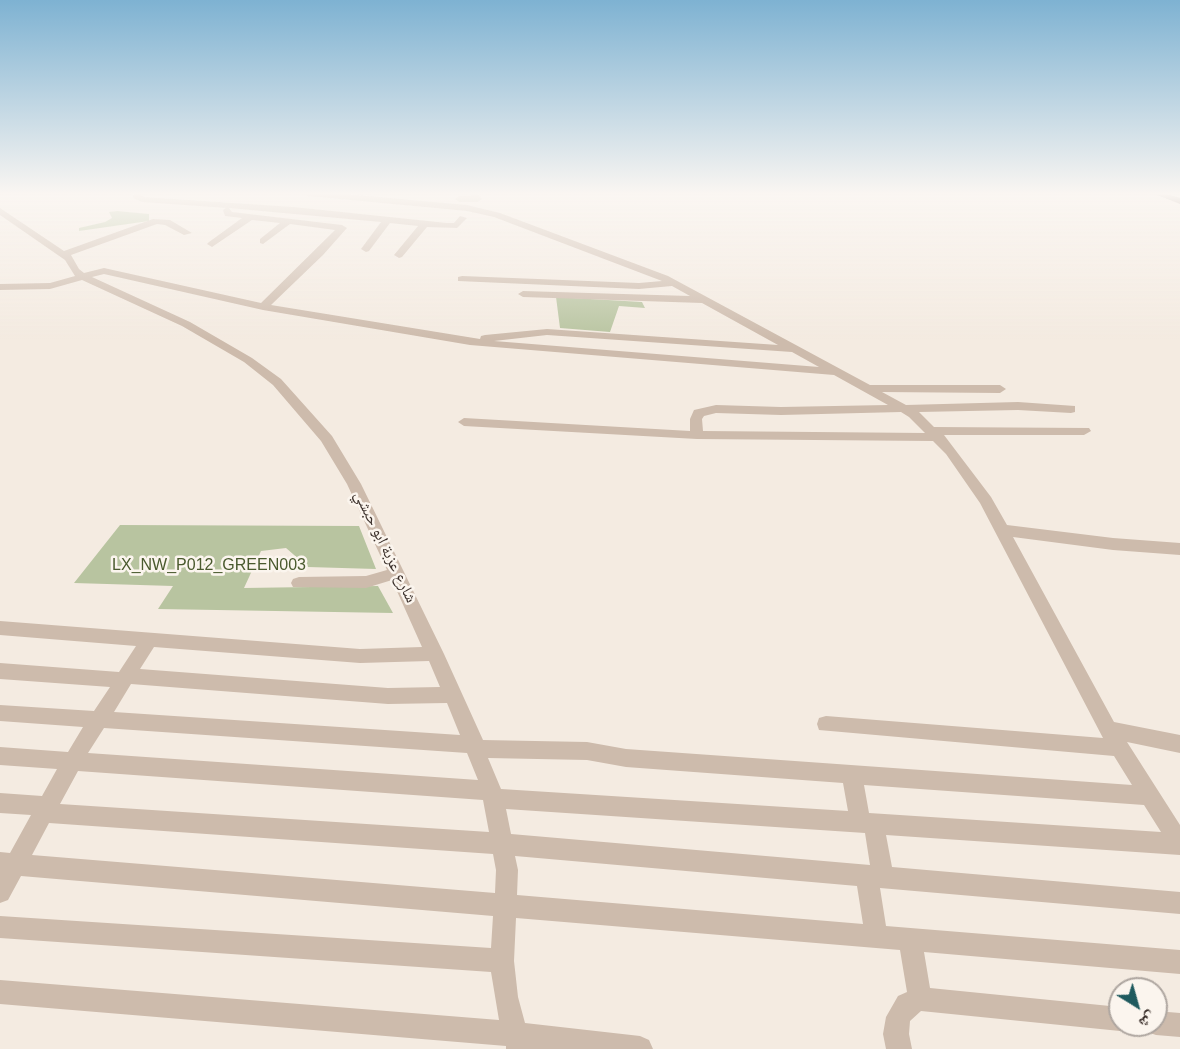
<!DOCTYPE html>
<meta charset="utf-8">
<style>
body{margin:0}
#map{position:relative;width:1180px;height:1049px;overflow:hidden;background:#f4ebe1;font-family:Helvetica,"Noto Naskh Arabic",sans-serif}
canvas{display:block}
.north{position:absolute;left:1108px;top:977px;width:60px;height:60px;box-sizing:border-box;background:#fbf5ee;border:2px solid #aea6a0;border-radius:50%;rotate:143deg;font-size:16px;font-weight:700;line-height:24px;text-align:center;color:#3b302b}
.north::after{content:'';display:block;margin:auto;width:21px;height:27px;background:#1f5a5e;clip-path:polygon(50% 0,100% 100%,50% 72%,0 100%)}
</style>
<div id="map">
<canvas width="1180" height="1049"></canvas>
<div class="north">ش</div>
</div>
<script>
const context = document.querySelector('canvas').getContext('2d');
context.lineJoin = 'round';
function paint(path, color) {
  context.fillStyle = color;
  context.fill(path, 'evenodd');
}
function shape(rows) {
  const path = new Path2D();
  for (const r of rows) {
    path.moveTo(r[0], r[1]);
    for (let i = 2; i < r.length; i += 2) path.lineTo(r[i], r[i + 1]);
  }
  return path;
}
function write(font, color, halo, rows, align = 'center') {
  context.font = font + ' Helvetica,"Noto Naskh Arabic",sans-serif';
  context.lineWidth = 5;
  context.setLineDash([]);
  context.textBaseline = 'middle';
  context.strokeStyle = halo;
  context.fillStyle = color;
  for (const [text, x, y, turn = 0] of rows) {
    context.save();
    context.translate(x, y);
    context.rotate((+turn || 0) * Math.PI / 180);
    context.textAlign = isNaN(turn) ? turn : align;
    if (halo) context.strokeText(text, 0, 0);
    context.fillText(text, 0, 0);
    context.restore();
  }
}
paint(shape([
 [117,211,149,214,149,221,79,231,79,228,105,222,112,218,109,212],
 [556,297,642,302,645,308,619,306,610,332,560,328],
 [120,525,359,526,376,569,308,567,286,548,261,551,244,588,378,586,393,613,158,609,173,586,74,583]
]), '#b8c4a0');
paint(shape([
 [134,193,142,193,141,195,144,197,294,207,447,223,454,223,460,216,467,218,457,228,427,227,402,257,399,258,394,255,418,226,390,223,369,251,366,252,361,249,381,222,229,208,232,212,342,225,347,228,323,255,271,305,480,339,481,336,485,335,547,329,778,345,702,303,523,297,518,294,523,291,690,296,672,286,639,289,458,281,458,277,462,276,639,283,662,281,494,217,467,211,308,196,304,193,335,193,467,205,500,213,668,276,870,385,1000,385,1006,389,1000,393,882,392,906,405,1018,402,1075,406,1075,412,1071,413,1018,410,919,412,934,427,1089,428,1091,431,1084,435,944,435,991,497,1007,525,1113,538,1180,543,1180,555,1113,550,1013,537,1114,722,1180,735,1180,753,1127,742,1180,825,1180,855,886,835,892,867,1180,892,1180,914,880,888,886,926,1180,950,1180,974,924,952,930,988,1120,1007,1120,1025,1130,1025,1120,1031,921,1011,910,1021,909,1034,912,1049,886,1049,883,1034,886,1017,898,996,907,992,900,950,516,918,514,961,518,997,525,1023,640,1036,649,1040,653,1049,506,1049,506,1046,0,1004,0,980,499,1020,491,972,0,938,0,916,491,948,493,916,21,876,8,900,0,903,0,852,10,853,31,815,0,813,0,793,42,796,57,769,0,765,0,747,68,752,83,727,0,721,0,705,94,711,110,687,0,679,0,663,119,672,136,646,0,635,0,621,360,649,422,647,392,580,366,588,293,587,291,583,293,579,299,577,366,576,387,570,347,484,321,441,273,385,244,362,182,326,82,280,50,289,0,290,0,284,50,283,75,276,65,260,0,215,0,208,64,251,153,219,170,220,192,233,184,235,165,225,157,224,71,255,79,269,84,273,104,268,261,303,335,230,290,224,263,244,260,243,260,239,280,223,252,220,212,247,207,244,209,242,242,218,225,216,223,210,226,208,142,202,133,198,134,193],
 [104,274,263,310,470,345,834,375,888,405,781,407,716,405,694,410,690,419,690,431,464,418,458,422,464,426,697,439,933,441,946,454,980,503,1103,738,826,716,819,718,817,724,819,730,1114,756,1132,785,626,749,587,742,483,740,444,654,361,484,332,436,281,379,252,358,190,322,92,277,104,274],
 [547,335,792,352,819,367,494,341,547,335],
 [901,412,909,417,925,433,703,431,702,419,704,416,716,413,781,415,901,412],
 [154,647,360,663,429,661,440,687,388,688,140,669,154,647],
 [131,684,388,704,447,703,460,735,114,712,131,684],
 [104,728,467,753,478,780,88,753,104,728],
 [488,758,587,760,626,767,843,783,848,811,501,789,488,758],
 [78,771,483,800,489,832,60,804,78,771],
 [864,785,1144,805,1161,832,869,813,864,785],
 [506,809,865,833,870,865,511,834,506,809],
 [49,823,493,854,496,870,495,893,32,855,49,823],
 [515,856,857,886,863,924,517,895,518,870,515,856],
 [469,193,477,193,482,199,478,202,459,202,455,199,459,196,471,196,469,193],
 [1156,1011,1180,1013,1180,1037,1156,1035,1147,1032,1144,1025,1156,1025,1156,1011]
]), '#cdbbac');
paint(shape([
 [1152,193,1164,193,1180,198,1180,204,1152,193]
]), '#7d675c');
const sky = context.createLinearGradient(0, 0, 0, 340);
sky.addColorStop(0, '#7eb2d2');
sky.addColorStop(0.57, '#faf6f2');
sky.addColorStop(1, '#faf6f200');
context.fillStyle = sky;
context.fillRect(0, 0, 1180, 340);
write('16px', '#3b302b', '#fbf5ee', [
 ["شارع عزبة ابو حبشي",385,547,64]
]);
write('16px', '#4a5a2e', '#fbf5ee', [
 ["LX_NW_P012_GREEN003",209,566]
]);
</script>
